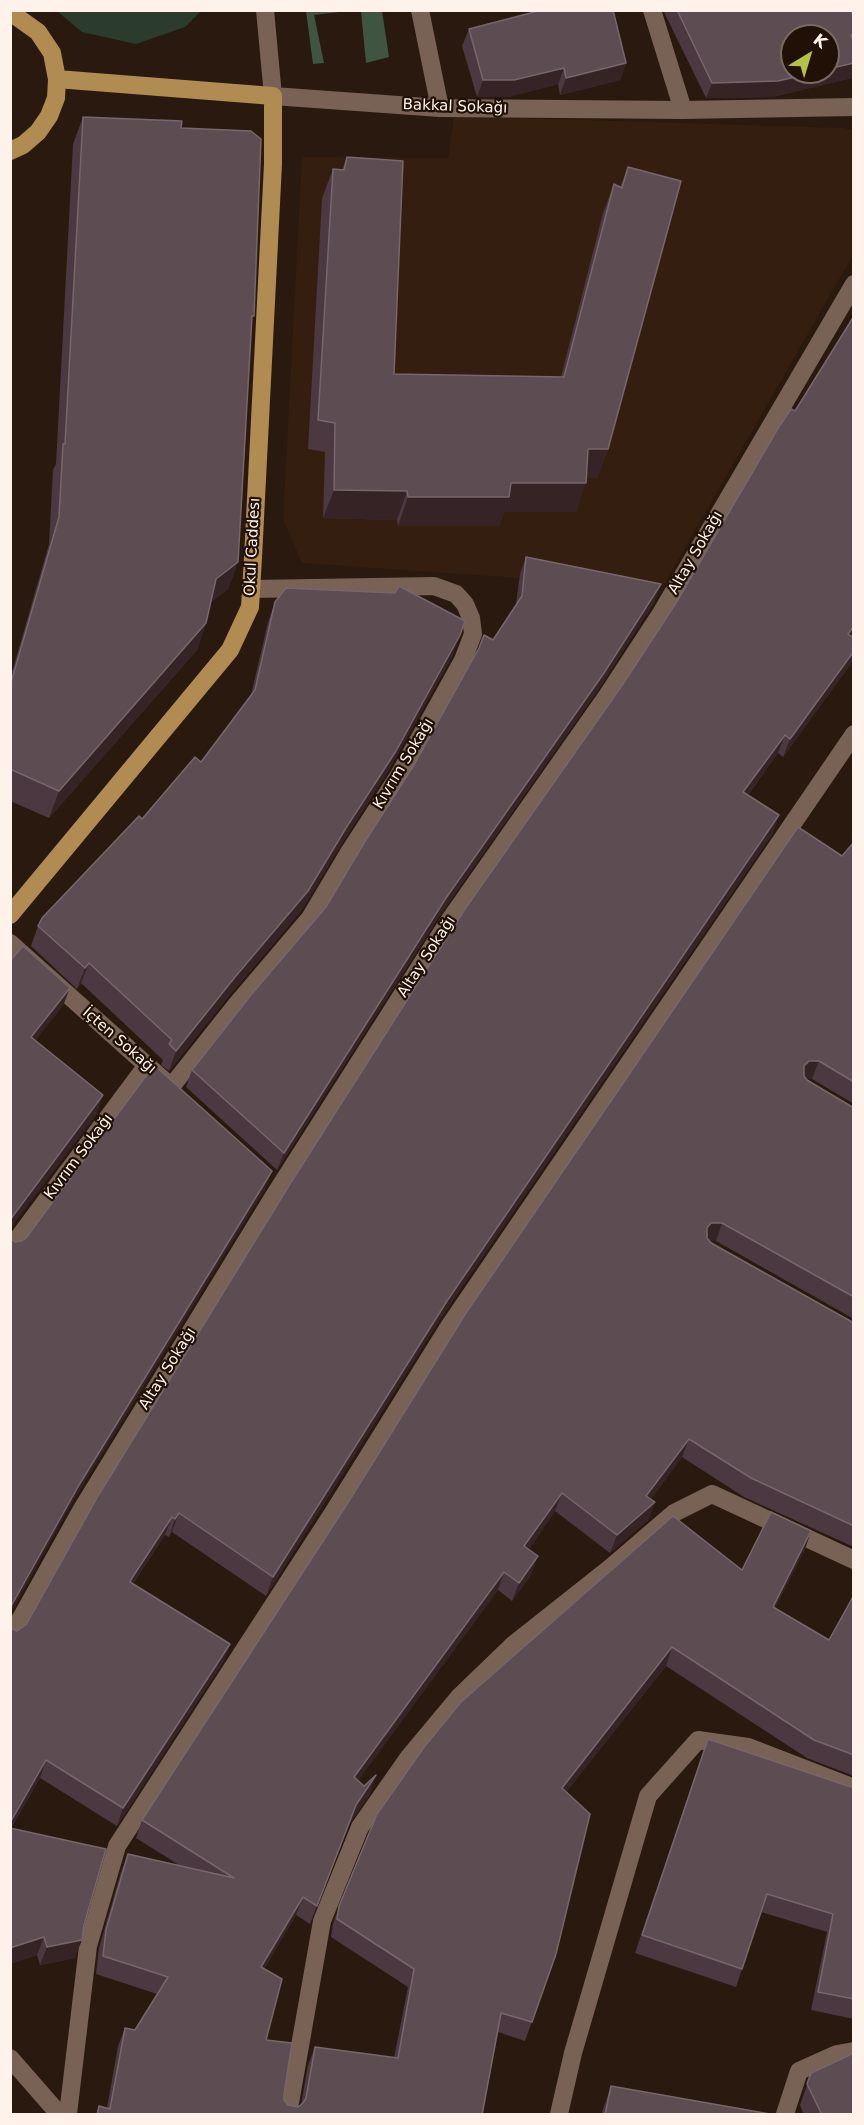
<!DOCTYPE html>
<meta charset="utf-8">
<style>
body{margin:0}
#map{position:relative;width:864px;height:2125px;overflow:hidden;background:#2a190f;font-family:"DejaVu Sans",sans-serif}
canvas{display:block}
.frame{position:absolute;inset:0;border:12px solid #fef2ea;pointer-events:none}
.north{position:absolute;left:780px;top:24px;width:60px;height:60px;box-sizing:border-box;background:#201006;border:2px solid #796a61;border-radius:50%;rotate:38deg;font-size:16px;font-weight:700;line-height:24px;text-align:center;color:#fef2ea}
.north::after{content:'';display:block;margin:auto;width:21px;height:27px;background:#b8c147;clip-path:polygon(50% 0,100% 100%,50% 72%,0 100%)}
</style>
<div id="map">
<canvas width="864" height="2125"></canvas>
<div class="frame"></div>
<div class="north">K</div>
</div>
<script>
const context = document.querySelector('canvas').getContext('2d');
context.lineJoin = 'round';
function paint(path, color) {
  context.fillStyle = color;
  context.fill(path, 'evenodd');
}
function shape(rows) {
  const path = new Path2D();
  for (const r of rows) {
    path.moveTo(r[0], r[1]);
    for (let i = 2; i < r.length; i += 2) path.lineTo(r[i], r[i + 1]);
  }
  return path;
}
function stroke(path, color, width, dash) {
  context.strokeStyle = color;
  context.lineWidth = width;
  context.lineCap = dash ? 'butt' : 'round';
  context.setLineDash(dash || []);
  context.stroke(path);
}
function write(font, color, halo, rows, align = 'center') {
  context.font = font + ' "DejaVu Sans",sans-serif';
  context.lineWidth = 4.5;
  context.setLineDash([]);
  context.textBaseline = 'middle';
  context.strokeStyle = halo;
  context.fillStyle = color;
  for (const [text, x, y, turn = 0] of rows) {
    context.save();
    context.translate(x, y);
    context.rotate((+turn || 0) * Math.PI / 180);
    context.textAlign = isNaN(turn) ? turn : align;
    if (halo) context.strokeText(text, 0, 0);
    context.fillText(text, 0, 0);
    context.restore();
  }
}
paint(shape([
 [454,116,844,128,853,130,853,255,662,588,302,563,283,520,302,157,448,158]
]), '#341e0f');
paint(shape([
 [57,11,201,11,185,27,136,44,82,32]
]), '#2b3c2d');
paint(shape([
 [306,11,348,11,314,15,324,63,313,64],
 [361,11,382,11,389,57,366,63]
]), '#3f5542');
stroke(shape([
 [265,10,273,96,440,108,683,110,854,107],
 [420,10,440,108],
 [652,10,683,110],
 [10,943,168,1084],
 [171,1087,236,1005,310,918,348,854,398,777,463,660,473,634,471,618,465,604,456,594,434,586,251,589],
 [10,1249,147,1065],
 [10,1638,82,1509,274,1196,449,921,607,696,660,615,854,284],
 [10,2058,59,2114],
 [68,2114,88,1946,117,1846,333,1513,450,1325,854,734],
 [288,2114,322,1921,360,1827,409,1757,459,1697,514,1644,610,1568,674,1513,712,1494,854,1560],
 [559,2114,573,2053,648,1796,698,1740,748,1747,854,1788],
 [785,2114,799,2071,837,2054,854,2051]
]), '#776255', 18);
stroke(shape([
 [10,14,17,17,38,32,52,53,57,79,56,98,49,116,38,132,23,145,10,151],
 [10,915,230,650,250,607,253,558,273,164,273,96,57,79]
]), '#b08b52', 18);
paint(shape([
 [663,10,851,10,852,78,772,97,706,98],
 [469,29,626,63,620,80,560,95,558,84,508,97,477,97,462,46],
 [83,117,181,128,252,321,238,562,228,589,211,602,206,623,197,650,49,818,10,801,10,679,49,544,53,470,56,464,73,144],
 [347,157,394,374,561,377,603,213,614,184,620,187,628,167,608,449,597,478,586,478,576,512,504,512,499,526,398,526,397,520,323,518,325,452,308,449,322,198,333,169,342,170],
 [526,557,655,601,598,690,440,915,277,1170,186,1087,192,1070,326,907,516,604,520,574],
 [275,602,453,655,388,771,339,848,301,911,227,998,169,1071,161,1065,163,1060,81,983,77,989,31,946,38,926,142,819,201,762,251,695,268,622],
 [852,637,853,661,783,757,778,753,748,795,773,833,440,1319,266,1596,172,1532,169,1537,165,1535,133,1584,230,1644,223,1662,117,1826,40,1778,11,1828,84,1925,75,1958,40,1965,37,1955,10,1964,10,1628,17,1631,26,1625],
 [854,842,854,1104,812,1079,806,1079,854,1108,854,1319,716,1241,710,1241,854,1323,854,1547,744,1497,682,1457,651,1499,655,1502,648,1520,610,1553,555,1511,529,1549,531,1575,512,1601,498,1590,358,1780,370,1794,350,1823,310,1924,296,1915,264,1969,266,2040,284,2094,284,2100,288,2105,298,2107,301,2105,308,2065,315,2047,394,2058,408,1987,331,1937,333,1924,339,1906,742,1570,811,1531,805,1549,775,1608,829,1640,854,1595,854,1776,807,1758,666,1666,566,1792,556,1954,525,2041,498,2032,482,2115,96,2115,99,2106,107,2108,118,2046,125,2028,135,2030,157,1994,96,1974,99,1948,121,1872,128,1854,179,1865,136,1838,142,1820,842,856],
 [701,1758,854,1788,854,2019,811,2010,827,1932,761,1912,736,1987,635,1953],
 [811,2073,854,2115,804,2115,800,2105],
 [611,2086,770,2115,601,2115]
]), '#4b3841');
paint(shape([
 [626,63,620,80,560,95,566,78],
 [854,63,854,74,852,78,772,97,706,98,712,83,817,72,828,72,828,69],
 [564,68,558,84,508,97,477,97,483,80],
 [588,449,608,449,597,478,577,478],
 [511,483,586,483,576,512,504,512,499,526,398,526,408,497],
 [334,490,407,491,397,520,323,518],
 [238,562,228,589,207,605,216,579],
 [661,584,655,601,598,690,440,915,277,1170,284,1153,446,898],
 [465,621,453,655,388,771,339,848,301,911,227,998,169,1071,176,1051],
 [206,623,197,650,49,818,59,791],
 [854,626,854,635,842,653,848,634],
 [854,651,853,661,783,757,790,739],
 [785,735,778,753,736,811,743,792],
 [779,815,773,833,440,1319,266,1596,273,1577,447,1301],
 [89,963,81,983,77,989,85,968],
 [70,988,63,1006,24,1055,31,1037],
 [809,1061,819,1061,812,1079,802,1079,804,1066],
 [103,1095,97,1114,10,1229,10,1220],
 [272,1171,265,1189,72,1503,10,1614,10,1608,79,1485],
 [711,1223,722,1223,716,1241,705,1241,707,1228],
 [689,1439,682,1457,640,1514,646,1496],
 [562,1493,555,1511,518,1565,524,1546],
 [655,1502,648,1520,610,1553,617,1535],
 [179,1513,172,1532,169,1537,175,1519],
 [172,1517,165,1535,125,1596,132,1578],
 [811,1531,805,1549,766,1625,773,1607],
 [538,1556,531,1575,512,1601,519,1583],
 [504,1572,498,1590,348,1795,354,1777],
 [230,1644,223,1662,117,1826,123,1808],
 [672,1647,666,1666,555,1806,562,1788],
 [46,1760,40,1778,10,1829,10,1823],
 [376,1775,370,1794,350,1823,310,1924,356,1805],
 [303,1897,296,1915,255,1985,261,1967],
 [44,1937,37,1955,10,1964,10,1948],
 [82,1940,75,1958,40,1965,47,1947]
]), '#352325');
const building = shape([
 [542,10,613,10,626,63,566,78,564,68,514,80,483,80,469,29,542,10],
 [677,10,851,10,854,19,854,34,851,35,854,44,854,63,828,69,828,36,792,36,792,72,817,72,778,81,712,83,677,10],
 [83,117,182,121,181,128,251,131,261,139,254,316,252,316,238,562,216,579,206,623,59,791,10,769,10,686,59,517,63,444,65,444,83,117],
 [347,157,403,161,394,374,564,377,614,184,622,188,628,167,681,181,608,449,588,449,586,483,511,483,509,497,408,497,407,491,334,490,335,423,318,420,333,169,344,170,347,157],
 [854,316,854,626,848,634,854,638,854,651,790,739,785,735,743,792,779,815,447,1301,273,1577,179,1513,175,1519,172,1517,132,1578,130,1582,230,1644,123,1808,46,1760,10,1823,10,1628,17,1631,26,1625,98,1496,290,1184,465,909,623,684,676,603,777,430,791,409,795,411,854,316],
 [526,557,661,584,604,673,446,898,284,1153,192,1070,251,995,326,907,364,843,414,765,479,648,484,635,493,640,522,596,526,557],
 [399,586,465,621,460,635,396,751,346,828,308,891,235,977,176,1051,169,1044,172,1040,89,963,85,968,38,926,42,918,139,816,142,819,195,757,201,762,255,690,275,602,286,588,395,593,399,586],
 [798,827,842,856,854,842,854,1082,819,1061,809,1061,804,1066,804,1076,807,1080,854,1108,854,1297,722,1223,711,1223,707,1228,707,1238,711,1243,854,1323,854,1526,751,1478,689,1439,646,1496,655,1502,617,1535,562,1493,524,1546,538,1556,519,1583,504,1572,354,1777,364,1786,376,1775,356,1805,317,1906,303,1897,261,1967,282,1979,266,2040,292,2043,284,2094,284,2100,288,2105,298,2107,303,2103,306,2098,315,2047,398,2058,414,1969,337,1919,339,1906,377,1814,425,1746,461,1702,673,1516,742,1570,771,1512,811,1531,773,1607,829,1640,854,1595,854,1755,814,1740,672,1647,562,1788,590,1814,556,1954,532,2022,501,2013,482,2115,97,2115,99,2106,110,2109,125,2028,135,2030,168,1977,103,1956,106,1930,128,1854,234,1878,142,1820,349,1501,466,1313,798,827],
 [23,946,70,988,31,1037,103,1095,10,1220,10,961,23,946],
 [154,1065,272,1171,79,1485,10,1608,10,1238,15,1242,21,1241,26,1238,154,1065],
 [708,1739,854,1788,854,1999,818,1992,833,1914,767,1894,742,1969,642,1935,708,1739],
 [10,1828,106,1849,84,1925,82,1940,47,1947,44,1937,10,1948,10,1828],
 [854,2053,854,2115,822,2115,807,2084,811,2073,854,2053],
 [611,2086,770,2114,770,2115,605,2115,611,2086]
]);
paint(building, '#5e4c53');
stroke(building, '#77666b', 1.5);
write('15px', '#fef2ea', '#201006', [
 ["Bakkal Sokağı",455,107,2],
 ["Okul Caddesı",253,547,-87],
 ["Altay Sokağı",696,553,-60],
 ["Kıvrım Sokağı",404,764,-59],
 ["Altay Sokağı",427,957,-57],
 ["İçten Sokağı",119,1041,41],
 ["Kıvrım Sokağı",79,1157,-53],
 ["Altay Sokağı",168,1369,-58]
]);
</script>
